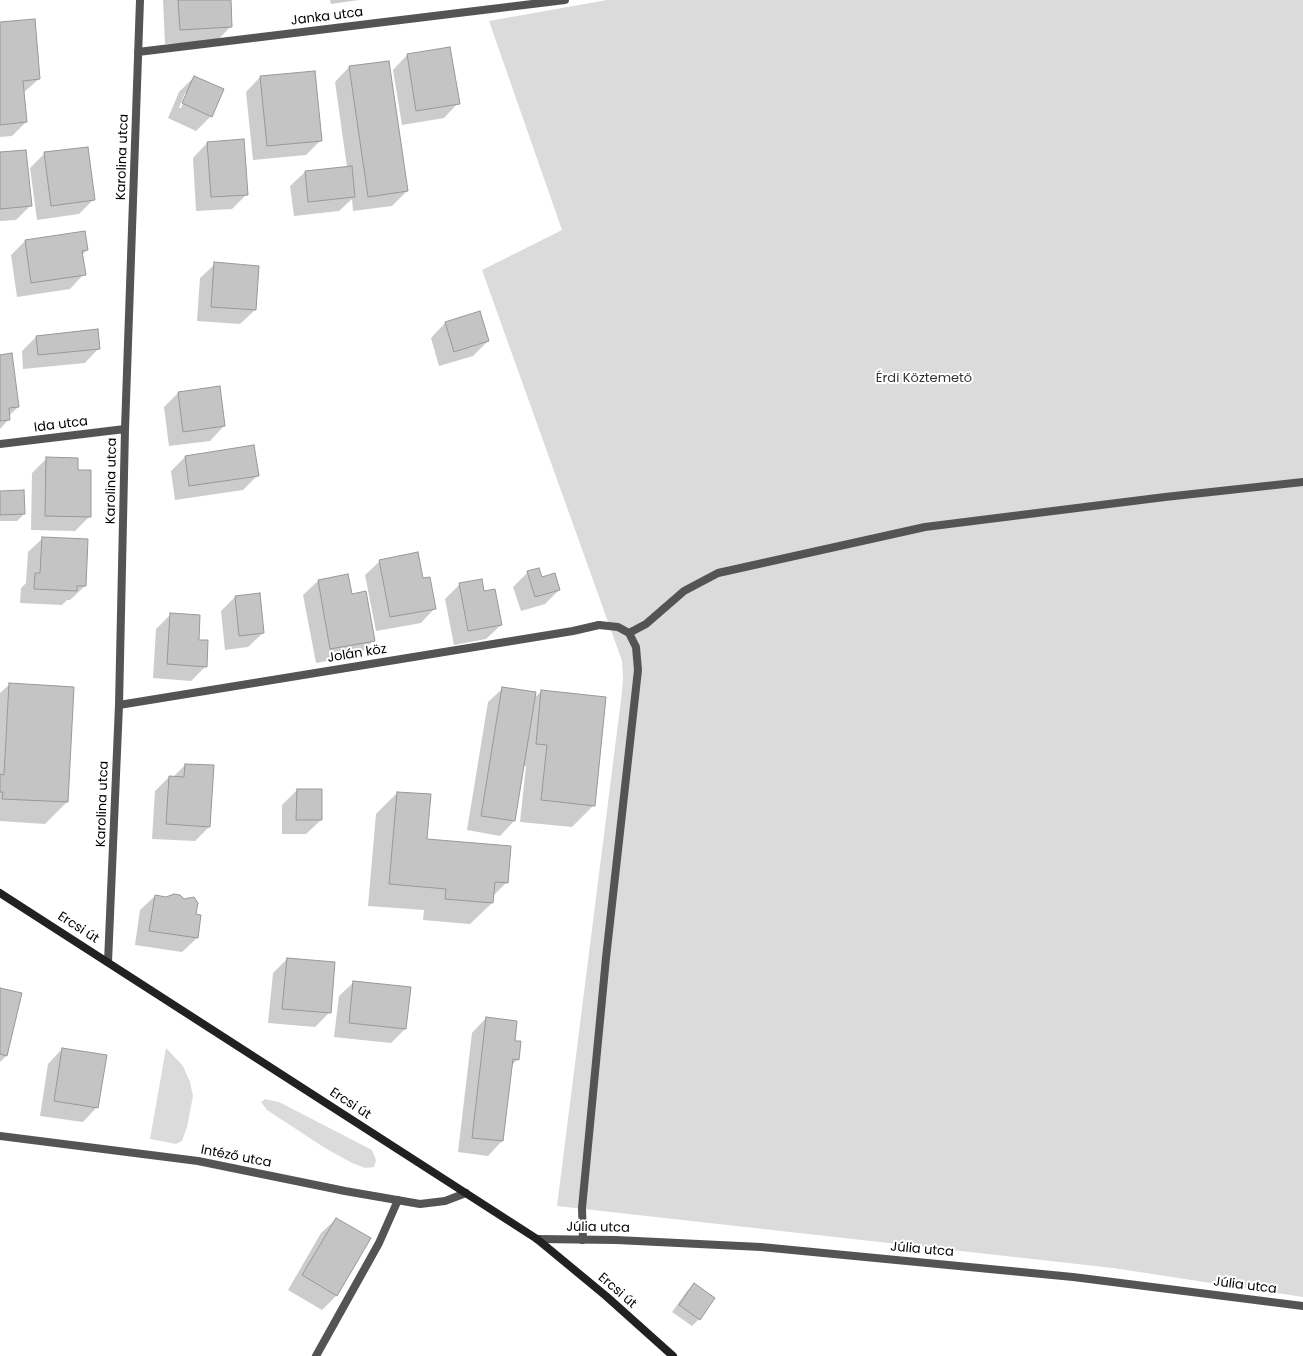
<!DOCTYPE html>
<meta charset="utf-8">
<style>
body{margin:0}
canvas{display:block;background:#fff}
</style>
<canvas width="1303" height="1356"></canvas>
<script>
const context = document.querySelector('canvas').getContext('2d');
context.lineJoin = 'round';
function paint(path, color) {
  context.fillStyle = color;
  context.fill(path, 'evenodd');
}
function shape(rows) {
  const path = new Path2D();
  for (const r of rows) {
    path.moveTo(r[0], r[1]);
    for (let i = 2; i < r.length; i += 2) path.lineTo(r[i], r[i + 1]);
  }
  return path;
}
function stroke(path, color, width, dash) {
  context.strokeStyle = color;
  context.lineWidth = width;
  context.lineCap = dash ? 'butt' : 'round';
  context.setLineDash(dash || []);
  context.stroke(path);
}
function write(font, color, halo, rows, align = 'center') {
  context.font = font + ' Poppins,sans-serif';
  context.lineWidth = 4;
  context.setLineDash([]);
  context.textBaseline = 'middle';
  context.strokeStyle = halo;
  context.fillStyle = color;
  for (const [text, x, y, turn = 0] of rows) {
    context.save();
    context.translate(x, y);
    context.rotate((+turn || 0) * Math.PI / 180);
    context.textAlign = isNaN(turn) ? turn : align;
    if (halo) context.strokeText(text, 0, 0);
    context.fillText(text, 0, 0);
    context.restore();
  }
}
paint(shape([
 [607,0,1303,0,1303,1297,1113,1268,557,1206,621,700,623,680,622,661,482,270,562,230,489,21],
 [166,1048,183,1066,190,1082,193,1096,187,1127,182,1141,176,1144,150,1139],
 [265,1099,279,1102,372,1150,376,1160,374,1167,365,1168,352,1163,325,1148,267,1110,261,1102]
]), '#dbdbdb');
paint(shape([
 [163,0,230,0,231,26,217,41,165,44],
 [330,0,359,0,331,4],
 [0,23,39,79,23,93,26,122,12,136,0,137],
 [449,48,458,103,444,118,402,125,393,70,407,55],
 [349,67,407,191,392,206,353,211,352,199,339,211,294,216,290,186,305,172,347,167,335,82],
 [194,77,211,116,196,131,168,118,179,92],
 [185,93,187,93,181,108,179,108],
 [260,77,321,140,306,155,253,160,246,92],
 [207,143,247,194,232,209,196,211,193,158],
 [45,153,94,199,79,214,37,220,30,168],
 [0,154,31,205,16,220,0,221],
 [25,241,87,250,82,255,84,274,70,289,17,297,11,255],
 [215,264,255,310,240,324,197,321,200,278],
 [479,313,488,341,473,356,439,366,431,338,445,323],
 [36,337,99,348,85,363,23,369,22,351],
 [0,356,18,407,9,416,9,419,0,429],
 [178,393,224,426,210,441,169,446,164,407],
 [253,446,258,475,243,490,175,500,171,471,185,457],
 [47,458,77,471,90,516,75,531,31,530,32,473],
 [0,492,24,514,17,521,0,521],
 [43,538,85,586,70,600,67,600,62,605,20,603,21,588,26,583,28,552],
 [380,561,422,579,435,608,421,623,376,631,365,575],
 [528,572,541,578,559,590,545,604,521,611,513,587],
 [347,575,351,595,374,640,359,655,316,663,303,595,318,581],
 [460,584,501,625,486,639,454,645,445,599],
 [235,597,263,633,248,647,225,650,221,611],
 [171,614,206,666,191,681,153,678,156,629],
 [10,684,73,687,67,802,45,824,0,821,0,693],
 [503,688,534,698,542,691,594,805,572,827,520,822,526,766,523,766,514,821,500,836,467,830,488,702],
 [185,765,209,827,195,841,152,839,155,791,169,777,173,777],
 [297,790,321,820,306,834,282,834,282,805],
 [397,793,426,840,507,882,492,897,492,903,470,924,423,920,424,910,368,906,376,814],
 [155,896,195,915,200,916,197,938,182,952,135,945,140,910],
 [287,959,330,1012,315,1027,268,1023,273,973],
 [354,982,405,1029,391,1043,334,1037,339,996],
 [0,989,7,1055,0,1062],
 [486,1018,514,1041,518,1059,511,1066,502,1141,488,1156,458,1152,472,1033],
 [62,1049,97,1107,83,1122,40,1116,48,1064],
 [336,1219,337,1295,322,1310,288,1290,321,1233],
 [694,1284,699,1319,692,1326,672,1312,687,1291]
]), '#0003');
const building = shape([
 [178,0,231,0,232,27,180,30,178,0],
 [35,19,40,79,23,81,27,122,0,125,0,22,35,19],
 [450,47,460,104,416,111,407,54,450,47],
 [389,61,408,191,368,197,349,66,389,61],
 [315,71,322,141,267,146,260,76,315,71],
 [194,76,224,89,212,117,182,103,194,76],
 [244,139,248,195,211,197,207,142,244,139],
 [88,147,95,200,51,206,44,152,88,147],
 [26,150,32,206,0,209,0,152,26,150],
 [352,166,355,197,308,202,305,171,352,166],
 [85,231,88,250,82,251,86,275,31,283,25,240,85,231],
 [214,262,259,266,256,310,211,307,214,262],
 [480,311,489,341,454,352,445,322,480,311],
 [98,329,100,349,38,355,36,336,98,329],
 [12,353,19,407,9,408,10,420,0,421,0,355,12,353],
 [220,386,225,426,183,432,178,392,220,386],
 [254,445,259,476,189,486,185,456,254,445],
 [46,457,78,458,78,470,91,470,91,517,45,516,46,457],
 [24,490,25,514,0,515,0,491,24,490],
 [42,537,88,539,86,586,77,586,77,591,34,589,35,573,40,573,42,537],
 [418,552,423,578,430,577,436,609,390,617,379,560,418,552],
 [539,568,542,577,555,573,560,590,535,597,527,571,539,568],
 [348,574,352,594,366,591,375,641,330,649,318,580,348,574],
 [482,579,484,591,495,589,502,625,468,631,459,583,482,579],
 [260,593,264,633,239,636,235,596,260,593],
 [170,613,200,615,199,640,208,640,207,667,167,664,170,613],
 [9,683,74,687,68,802,2,799,3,792,0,792,0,774,4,775,9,683],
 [502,687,536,692,515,821,481,816,502,687],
 [541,690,606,697,595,806,541,800,547,745,536,744,541,690],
 [185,764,214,765,210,827,166,824,169,776,184,777,185,764],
 [297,789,322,789,322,820,296,820,297,789],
 [397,792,431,794,427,839,511,846,508,883,495,882,493,903,445,899,446,889,389,884,397,792],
 [174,894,180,895,184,899,194,897,198,903,196,914,201,915,198,938,149,931,155,895,166,897,174,894],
 [287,958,335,962,331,1013,282,1009,287,958],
 [353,981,411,987,406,1029,349,1023,353,981],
 [0,988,22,993,7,1056,0,1054,0,988],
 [486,1017,517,1021,515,1041,521,1041,519,1060,513,1059,503,1141,472,1138,486,1017],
 [62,1048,107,1055,98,1108,54,1101,62,1048],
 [336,1218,371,1238,337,1296,302,1275,336,1218],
 [694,1283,715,1298,700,1320,679,1305,694,1283]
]);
paint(building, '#c4c4c4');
stroke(building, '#989898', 1);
stroke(shape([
 [629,633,646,624,684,591,718,573,925,527,1165,497,1303,482],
 [583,1240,582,1208,606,958,638,670,636,647,629,633,618,627,599,625],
 [316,1356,379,1243,398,1200]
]), '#545454', 8);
stroke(shape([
 [138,52,565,0],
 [0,444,125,429],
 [119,705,573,631,599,625],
 [108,962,119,705,125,429,140,0],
 [0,1136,198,1161,345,1191,420,1204,445,1201,466,1193],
 [537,1239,616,1240,761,1247,1073,1277,1303,1306]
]), '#545454', 8);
stroke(shape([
 [0,893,537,1239,606,1296,673,1356]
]), '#212121', 8);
write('13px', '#000', '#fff', [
 ["Janka utca",327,17,-7],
 ["Karolina utca",123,157,-88],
 ["Ida utca",61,425,-7],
 ["Karolina utca",112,481,-89],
 ["Jolán köz",357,654,-9],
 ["Karolina utca",103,804,-88],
 ["Ercsi út",78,928,33],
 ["Ercsi út",350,1104,33],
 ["Intéző utca",236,1157,11],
 ["Júlia utca",598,1228,1],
 ["Júlia utca",922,1250,5],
 ["Júlia utca",1245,1286,7],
 ["Ercsi út",617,1291,41]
]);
write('13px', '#323232', '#fff', [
 ["Érdi Köztemető",924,379]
]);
</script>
